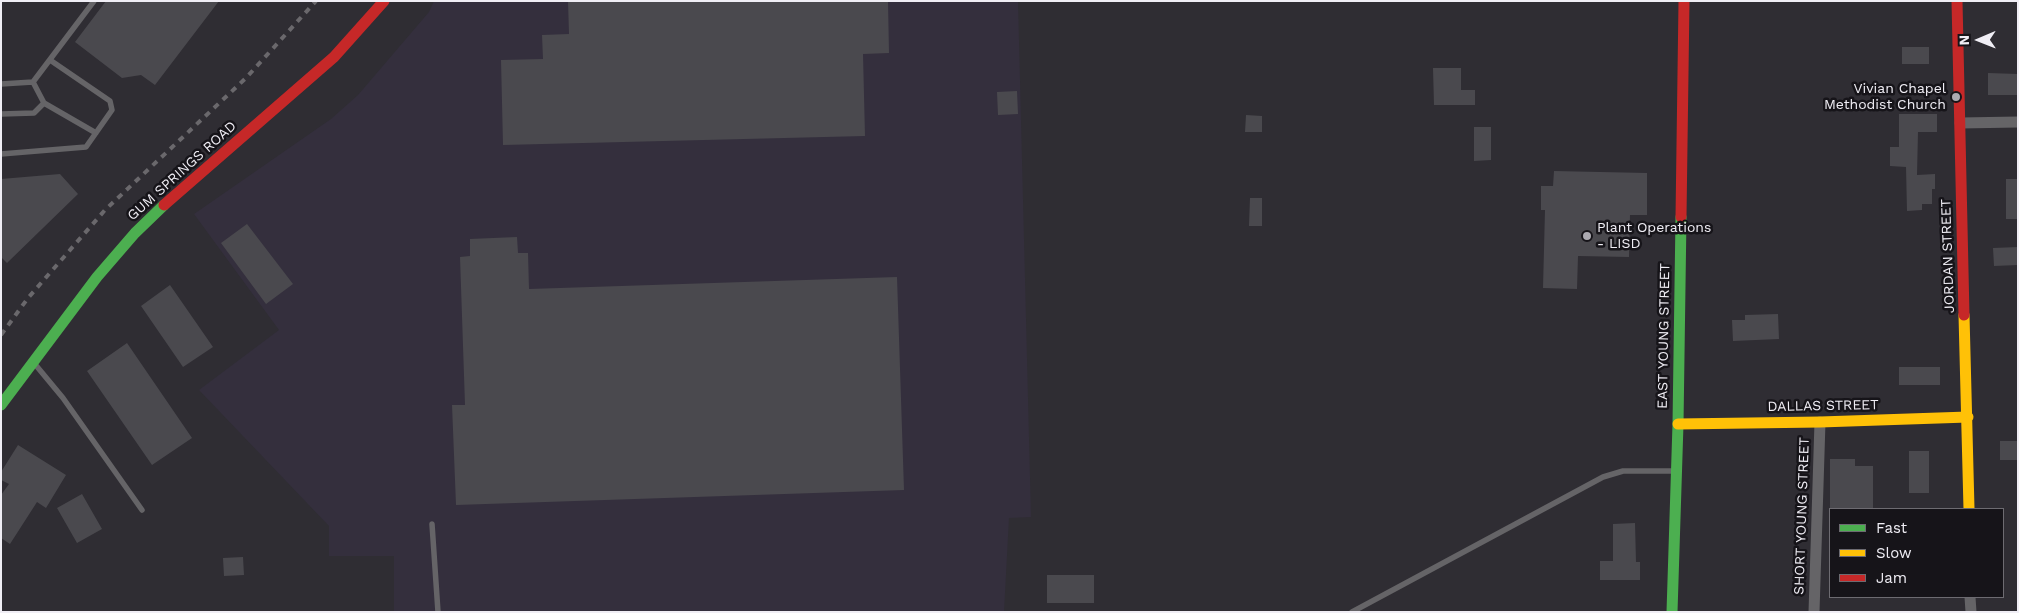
<!DOCTYPE html>
<style>
body{margin:0}
#map{position:relative;width:2019px;height:613px;overflow:hidden;background:#2f2d33;font-family:"Work Sans",sans-serif}
canvas{display:block}
.frame{position:absolute;inset:0;border:2px solid #f0eef5;pointer-events:none}
.legend{position:absolute;left:1829px;top:508px;width:175px;height:90px;box-sizing:border-box;background:#161419;border:1px solid #6d6b71;margin:0;padding:6px 9px;list-style:none;font-size:15px;color:#f0eef5}
.legend li{display:flex;align-items:center;gap:10px;height:25px}
.legend b{width:25px;border:1px solid #6d6b71}
.north{position:absolute;left:1954px;top:15px;width:50px;height:50px;-webkit-text-stroke:4px #161419;paint-order:stroke;rotate:269deg;font-size:14px;font-weight:700;line-height:20px;text-align:center;color:#f0eef5}
.north::after{content:'';display:block;margin:auto;width:18px;height:22px;background:#f0eef5;clip-path:polygon(50% 0,100% 100%,50% 72%,0 100%)}
</style>
<div id="map">
<canvas width="2019" height="613"></canvas>
<div class="frame"></div>
<ul class="legend">
<li><b style="height:6px;background:#4caf50"></b>Fast</li>
<li><b style="height:6px;background:#ffc107"></b>Slow</li>
<li><b style="height:6px;background:#c62828"></b>Jam</li>
</ul>
<div class="north">N</div>
</div>
<script>
const context = document.querySelector('canvas').getContext('2d');
context.lineJoin = 'round';
function paint(path, color) {
  context.fillStyle = color;
  context.fill(path, 'evenodd');
}
function shape(rows) {
  const path = new Path2D();
  for (const r of rows) {
    path.moveTo(r[0], r[1]);
    for (let i = 2; i < r.length; i += 2) path.lineTo(r[i], r[i + 1]);
  }
  return path;
}
function stroke(path, color, width, dash) {
  context.strokeStyle = color;
  context.lineWidth = width;
  context.lineCap = dash ? 'butt' : 'round';
  context.setLineDash(dash || []);
  context.stroke(path);
}
function write(font, color, halo, rows, align = 'center') {
  context.font = font + ' "Work Sans",sans-serif';
  context.lineWidth = 5;
  context.setLineDash([]);
  context.textBaseline = 'middle';
  context.strokeStyle = halo;
  context.fillStyle = color;
  for (const [text, x, y, turn = 0] of rows) {
    context.save();
    context.translate(x, y);
    context.rotate((+turn || 0) * Math.PI / 180);
    context.textAlign = isNaN(turn) ? turn : align;
    if (halo) context.strokeText(text, 0, 0);
    context.fillText(text, 0, 0);
    context.restore();
  }
}
paint(shape([
 [434,1,1018,1,1031,517,1009,518,1004,612,394,612,394,556,329,556,329,526,199,390,279,330,194,214,331,119,358,95,429,12]
]), '#342f3d');
paint(shape([
 [106,1,219,1,155,85,141,75,122,78,75,42],
 [568,1,888,1,889,53,863,54,865,136,503,145,501,60,543,59,542,35,569,34],
 [1902,47,1929,47,1929,64,1902,64],
 [1433,68,1461,68,1461,90,1475,90,1475,105,1434,105],
 [1988,73,2018,74,2018,95,1988,95],
 [1017,91,1018,114,998,115,997,92],
 [1899,114,1937,114,1937,132,1918,132,1917,175,1935,174,1935,189,1932,189,1932,204,1922,204,1922,210,1907,211,1906,167,1890,166,1890,147,1899,147],
 [1246,115,1262,116,1262,132,1245,132],
 [1474,127,1491,127,1491,160,1474,161],
 [1554,171,1647,173,1647,215,1630,215,1629,257,1578,256,1577,289,1543,288,1545,210,1541,210,1541,186,1553,186],
 [60,174,78,194,7,263,1,257,1,179],
 [2006,179,2018,179,2018,219,2006,219],
 [1250,198,1262,198,1262,226,1249,226],
 [247,224,293,284,266,304,221,243],
 [517,237,518,253,528,253,529,289,897,277,904,490,456,505,452,405,465,405,460,257,470,256,470,239],
 [2018,247,2018,265,1994,266,1993,248],
 [170,285,213,347,183,367,141,306],
 [1778,314,1779,339,1733,341,1732,320,1745,320,1745,315],
 [127,343,192,438,152,465,87,371],
 [1899,367,1940,367,1940,385,1899,385],
 [2000,441,2018,441,2018,460,2000,460],
 [18,445,66,475,46,508,37,502,10,544,1,538,1,495,9,484,1,480,1,472],
 [1909,451,1929,451,1929,493,1909,493],
 [1830,459,1855,459,1855,466,1873,466,1873,509,1830,509],
 [82,494,102,529,77,543,57,508],
 [1635,523,1636,562,1640,562,1640,580,1600,580,1600,561,1613,561,1613,524],
 [243,557,244,575,224,576,223,558],
 [1047,575,1094,575,1094,603,1047,603]
]), '#4a494e');
stroke(shape([
 [33,82,44,103,96,133],
 [1,84,33,82,94,1],
 [1,114,34,113,44,103],
 [1,154,86,147,112,110,110,101,50,60],
 [34,363,63,398,142,510],
 [432,524,438,612],
 [1352,612,1603,477,1623,471,1674,471]
]), '#656467', 5.5);
stroke(shape([
 [1960,123,2018,122],
 [1970,597,1971,612],
 [1814,612,1820,422]
]), '#656467', 11);
stroke(shape([
 [1,405,97,277,135,233,164,205],
 [1672,612,1678,424,1681,217]
]), '#4caf50', 11);
stroke(shape([
 [1964,315,1969,509],
 [1678,424,1820,422,1968,417]
]), '#ffc107', 11);
stroke(shape([
 [1957,1,1964,315],
 [164,205,334,57,384,1],
 [1681,217,1684,1]
]), '#c62828', 11);
stroke(shape([
 [1,335,28,298,105,210,246,78,316,1]
]), '#6a686c', 4, [6, 6]);
for (const [x, y, r, color] of [
 [1956,97,5,"#acaab1"],
 [1587,236,5,"#acaab1"]
]) {
  const dot = new Path2D();
  dot.arc(x, y, r, 0, 2 * Math.PI);
  context.fillStyle = color;
  context.fill(dot);
  stroke(dot, '#161419', 2);
}
write('14px', '#f0eef5', '#161419', [
 ["Vivian Chapel",1946,89],
 ["Methodist Church",1946,105],
 ["Plant Operations",1597,228,"left"],
 ["- LISD",1597,244,"left"]
], 'right');
write('14px', '#f0eef5', '#161419', [
 ["GUM SPRINGS ROAD",182,171,-42],
 ["JORDAN STREET",1948,256,-92],
 ["EAST YOUNG STREET",1664,336,-89],
 ["DALLAS STREET",1823,406,-1],
 ["SHORT YOUNG STREET",1802,516,-88]
]);
</script>
